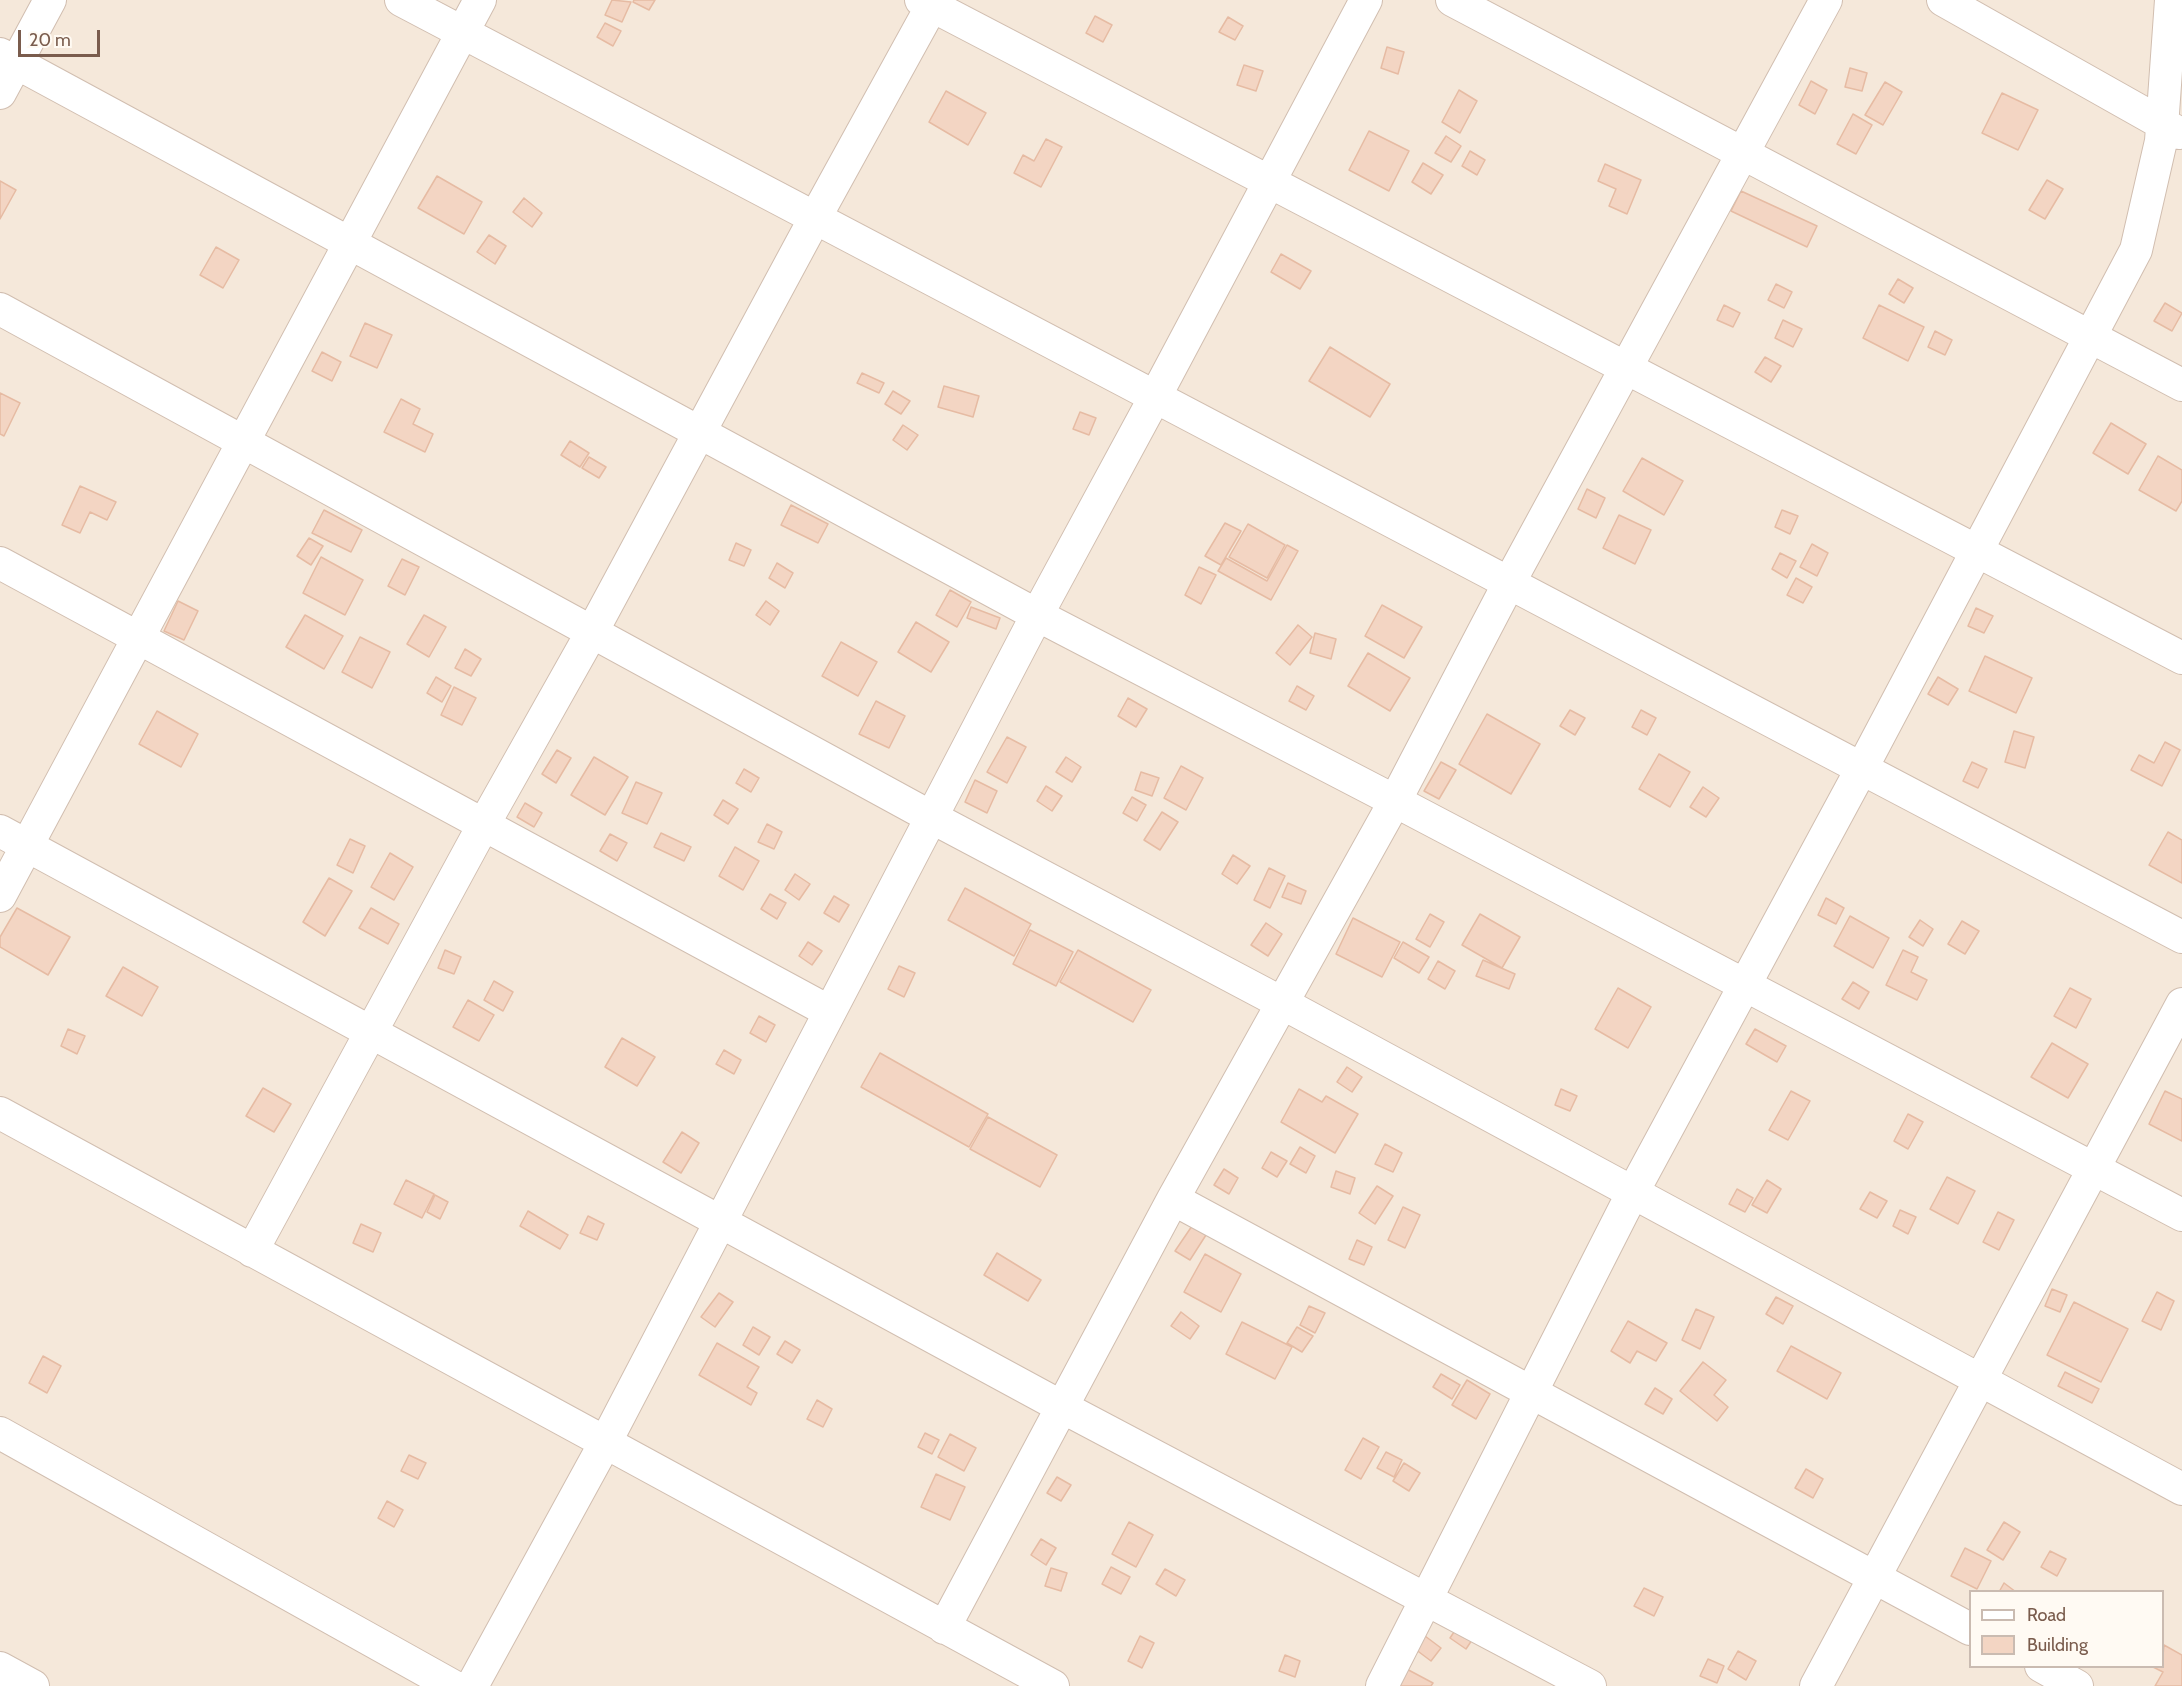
<!DOCTYPE html>
<style>
body{margin:0}
#map{position:relative;width:2182px;height:1686px;overflow:hidden;background:#fdf6ec;font-family:Cabin,sans-serif}
canvas{display:block}
.legend{position:absolute;left:1969px;top:1590px;width:195px;height:78px;box-sizing:border-box;background:#fffaf3;border:2px solid #cabbb1;margin:0;padding:8px 10px;list-style:none;font-size:18px;color:#7a5c4d}
.legend li{display:flex;align-items:center;gap:12px;height:30px}
.legend b{width:30px;border:2px solid #cabbb1}
.scale{position:absolute;left:18px;top:30px;width:82px;height:27px;box-sizing:border-box;border:3px solid #7a5c4d;border-top:0;padding-left:8px;font-size:18px;line-height:21px;white-space:nowrap;color:#7a5c4d;-webkit-text-stroke:4px #fffaf3;paint-order:stroke}
</style>
<div id="map">
<canvas width="2182" height="1686"></canvas>
<ul class="legend">
<li><b style="height:8px;background:#fff"></b>Road</li>
<li><b style="height:16px;background:#f3d5c3"></b>Building</li>
</ul>
<div class="scale">20 m</div>
</div>
<script>
const context = document.querySelector('canvas').getContext('2d');
context.lineJoin = 'round';
function paint(path, color) {
  context.fillStyle = color;
  context.fill(path, 'evenodd');
}
function shape(rows) {
  const path = new Path2D();
  for (const r of rows) {
    path.moveTo(r[0], r[1]);
    for (let i = 2; i < r.length; i += 2) path.lineTo(r[i], r[i + 1]);
  }
  return path;
}
function stroke(path, color, width, dash) {
  context.strokeStyle = color;
  context.lineWidth = width;
  context.lineCap = dash ? 'butt' : 'round';
  context.setLineDash(dash || []);
  context.stroke(path);
}
paint(shape([
 [0,0,2182,0,2182,1686,0,1686],
 [1970,1592,2162,1592,2162,1666,1970,1666]
]), '#f5e8da');
const building = shape([
 [612,0,631,2,622,22,605,15,612,0],
 [634,0,655,0,649,10,633,2,634,0],
 [1095,16,1112,25,1103,42,1086,33,1095,16],
 [1228,17,1243,26,1235,40,1219,32,1228,17],
 [605,23,621,31,613,46,597,37,605,23],
 [1387,47,1404,52,1398,74,1381,68,1387,47],
 [1244,65,1263,71,1256,91,1237,85,1244,65],
 [1850,68,1867,73,1862,91,1845,87,1850,68],
 [1811,81,1827,90,1815,114,1799,105,1811,81],
 [1885,82,1902,92,1883,125,1865,115,1885,82],
 [1459,90,1477,101,1460,133,1442,122,1459,90],
 [946,91,986,113,968,145,929,122,946,91],
 [2002,93,2038,110,2018,150,1982,133,2002,93],
 [1853,114,1872,125,1856,154,1837,144,1853,114],
 [1369,131,1409,151,1389,191,1349,170,1369,131],
 [1446,136,1461,146,1451,162,1435,153,1446,136],
 [1046,139,1062,147,1041,187,1014,173,1023,155,1034,161,1046,139],
 [1470,151,1485,160,1477,175,1462,166,1470,151],
 [1423,163,1443,175,1431,194,1412,182,1423,163],
 [1605,164,1641,180,1627,214,1609,206,1616,189,1598,181,1605,164],
 [437,176,482,202,464,234,418,208,437,176],
 [2047,180,2063,189,2045,219,2029,210,2047,180],
 [0,181,16,190,0,219,0,181],
 [1741,191,1817,226,1807,247,1731,211,1741,191],
 [524,198,542,213,532,227,513,212,524,198],
 [489,235,506,246,495,264,477,252,489,235],
 [216,247,239,260,223,288,200,275,216,247],
 [1281,254,1311,271,1300,289,1271,272,1281,254],
 [1898,279,1913,288,1904,303,1889,294,1898,279],
 [1776,284,1792,292,1784,308,1768,300,1776,284],
 [2165,303,2182,313,2172,331,2154,321,2165,303],
 [1724,305,1740,313,1733,327,1717,320,1724,305],
 [1879,305,1924,327,1908,361,1863,338,1879,305],
 [1783,320,1802,329,1793,347,1775,338,1783,320],
 [365,323,392,335,377,368,350,356,365,323],
 [1935,331,1952,340,1945,355,1928,347,1935,331],
 [1330,347,1390,384,1370,417,1309,381,1330,347],
 [322,352,341,362,332,381,312,371,322,352],
 [1765,357,1781,366,1771,382,1755,372,1765,357],
 [862,373,884,383,879,393,857,383,862,373],
 [944,386,979,396,973,417,938,407,944,386],
 [893,391,910,401,901,414,885,404,893,391],
 [0,393,20,403,4,436,0,434,0,393],
 [401,399,420,409,413,424,433,434,425,452,384,432,401,399],
 [1080,412,1096,418,1089,435,1073,429,1080,412],
 [2111,423,2146,444,2128,474,2093,453,2111,423],
 [903,425,918,435,907,450,893,440,903,425],
 [570,441,589,453,580,467,561,455,570,441],
 [2158,456,2182,470,2182,501,2176,511,2139,490,2158,456],
 [589,457,606,467,599,478,582,468,589,457],
 [1642,458,1683,481,1664,515,1623,491,1642,458],
 [80,486,116,502,107,520,90,512,80,533,62,525,80,486],
 [1587,489,1605,498,1596,518,1578,509,1587,489],
 [791,505,828,524,818,543,781,525,791,505],
 [324,510,362,530,351,552,312,533,324,510],
 [1782,510,1798,516,1790,534,1775,527,1782,510],
 [1619,515,1651,530,1635,564,1603,548,1619,515],
 [1225,523,1241,531,1221,565,1205,556,1225,523],
 [1248,524,1285,545,1267,578,1229,557,1248,524],
 [309,538,323,546,311,565,297,556,309,538],
 [736,543,751,550,744,566,729,560,736,543],
 [1812,544,1828,553,1817,576,1800,567,1812,544],
 [1287,545,1298,551,1271,600,1218,571,1226,558,1267,581,1287,545],
 [1780,553,1796,561,1787,578,1772,569,1780,553],
 [321,557,363,580,345,615,303,593,321,557],
 [402,559,419,567,405,595,388,586,402,559],
 [777,563,793,573,785,588,769,578,777,563],
 [1199,567,1216,575,1201,604,1185,595,1199,567],
 [1796,578,1812,587,1803,603,1787,595,1796,578],
 [950,590,971,602,957,627,936,615,950,590],
 [178,601,198,611,184,640,164,631,178,601],
 [766,601,779,611,770,625,756,615,766,601],
 [1382,605,1422,627,1404,658,1365,636,1382,605],
 [971,607,1000,618,996,629,967,618,971,607],
 [1976,608,1993,616,1984,633,1968,626,1976,608],
 [305,615,343,636,324,669,286,647,305,615],
 [424,615,446,627,429,657,407,644,424,615],
 [916,622,949,642,931,672,898,652,916,622],
 [1298,625,1312,637,1290,665,1276,653,1298,625],
 [1315,633,1336,639,1331,659,1310,653,1315,633],
 [360,637,390,652,372,688,342,672,360,637],
 [841,642,877,662,858,696,822,676,841,642],
 [465,649,481,659,471,676,455,668,465,649],
 [1368,653,1410,678,1390,711,1348,686,1368,653],
 [1985,656,2032,678,2016,713,1969,691,1985,656],
 [436,677,451,686,442,702,427,693,436,677],
 [1938,677,1958,689,1948,705,1928,694,1938,677],
 [1297,686,1314,696,1306,710,1289,701,1297,686],
 [454,687,476,698,462,725,441,715,454,687],
 [1128,698,1147,709,1136,727,1118,716,1128,698],
 [876,701,905,716,889,748,859,734,876,701],
 [1570,710,1585,718,1575,735,1560,726,1570,710],
 [1641,710,1656,718,1647,735,1632,727,1641,710],
 [157,711,198,734,181,767,139,744,157,711],
 [1487,714,1540,744,1511,794,1459,764,1487,714],
 [2014,731,2034,737,2025,768,2005,762,2014,731],
 [1007,737,1026,747,1007,783,987,772,1007,737],
 [2165,742,2180,750,2162,786,2131,770,2139,755,2154,763,2165,742],
 [557,750,571,758,556,783,542,774,557,750],
 [1659,754,1690,772,1670,807,1639,789,1659,754],
 [594,757,628,777,605,815,571,795,594,757],
 [1066,757,1081,767,1072,782,1056,772,1066,757],
 [1441,762,1456,770,1439,799,1424,791,1441,762],
 [1972,762,1987,769,1978,788,1963,781,1972,762],
 [1181,766,1203,778,1186,810,1164,798,1181,766],
 [744,769,759,778,751,792,736,783,744,769],
 [1141,772,1159,778,1152,796,1135,790,1141,772],
 [975,780,997,791,987,813,965,802,975,780],
 [636,782,662,793,647,824,622,813,636,782],
 [1046,786,1062,796,1052,811,1037,801,1046,786],
 [1703,787,1719,798,1706,817,1690,807,1703,787],
 [1132,797,1146,805,1137,821,1123,813,1132,797],
 [723,800,738,809,728,824,714,815,723,800],
 [525,803,542,813,534,827,517,817,525,803],
 [1162,812,1178,822,1160,850,1144,840,1162,812],
 [767,824,782,832,774,849,758,842,767,824],
 [2168,832,2182,840,2182,883,2149,865,2168,832],
 [661,833,691,847,684,861,654,847,661,833],
 [610,834,627,843,617,861,600,851,610,834],
 [350,839,365,846,353,873,337,865,350,839],
 [735,847,759,861,743,890,719,876,735,847],
 [390,853,413,867,394,900,371,887,390,853],
 [1233,855,1250,866,1237,884,1222,874,1233,855],
 [1269,868,1285,876,1270,908,1254,900,1269,868],
 [795,874,810,884,799,900,785,890,795,874],
 [329,878,352,891,325,936,303,922,329,878],
 [1288,883,1306,891,1301,904,1282,897,1288,883],
 [965,888,1031,924,1014,956,948,920,965,888],
 [770,894,786,903,777,919,761,909,770,894],
 [834,896,849,905,839,922,824,913,834,896],
 [1826,898,1844,908,1836,924,1818,915,1826,898],
 [17,908,70,937,48,975,0,947,0,937,17,908],
 [371,908,399,924,388,944,359,928,371,908],
 [1430,914,1444,922,1430,947,1416,939,1430,914],
 [1480,914,1520,937,1502,968,1462,945,1480,914],
 [1850,916,1889,938,1873,968,1834,946,1850,916],
 [1353,918,1400,942,1382,977,1336,954,1353,918],
 [1920,920,1933,929,1923,946,1909,937,1920,920],
 [1962,921,1979,931,1965,954,1948,944,1962,921],
 [1266,923,1282,934,1268,956,1251,945,1266,923],
 [1030,930,1073,952,1056,986,1013,964,1030,930],
 [808,942,822,951,812,965,799,956,808,942],
 [1403,942,1429,957,1419,973,1394,958,1403,942],
 [445,950,461,957,454,974,438,968,445,950],
 [1078,950,1151,990,1133,1022,1060,982,1078,950],
 [1903,950,1918,957,1911,972,1927,980,1917,1000,1886,985,1903,950],
 [1483,960,1515,974,1509,989,1476,976,1483,960],
 [1438,961,1455,971,1445,989,1428,979,1438,961],
 [899,966,915,973,904,997,888,989,899,966],
 [123,967,158,987,142,1016,106,996,123,967],
 [494,981,513,992,503,1011,484,1000,494,981],
 [1853,982,1869,992,1859,1009,1842,999,1853,982],
 [1618,988,1651,1007,1628,1048,1595,1029,1618,988],
 [2070,988,2091,999,2076,1028,2054,1016,2070,988],
 [468,1000,494,1015,479,1041,453,1027,468,1000],
 [759,1016,775,1025,766,1042,750,1033,759,1016],
 [68,1029,85,1036,77,1054,61,1046,68,1029],
 [1755,1029,1786,1046,1777,1062,1746,1044,1755,1029],
 [622,1038,655,1057,637,1086,605,1067,622,1038],
 [2052,1043,2088,1064,2068,1098,2031,1077,2052,1043],
 [724,1050,741,1060,734,1074,716,1064,724,1050],
 [880,1053,988,1114,969,1147,861,1087,880,1053],
 [1347,1067,1362,1077,1352,1092,1337,1082,1347,1067],
 [263,1088,291,1104,274,1132,246,1116,263,1088],
 [1299,1089,1322,1102,1326,1096,1358,1114,1335,1153,1281,1122,1299,1089],
 [1561,1089,1577,1096,1570,1111,1555,1105,1561,1089],
 [1791,1091,1810,1101,1788,1140,1769,1130,1791,1091],
 [2165,1091,2182,1099,2182,1141,2149,1124,2165,1091],
 [1908,1114,1923,1122,1908,1149,1894,1141,1908,1114],
 [988,1117,1057,1155,1040,1187,970,1149,988,1117],
 [682,1132,699,1143,681,1173,663,1162,682,1132],
 [1385,1144,1402,1153,1393,1172,1375,1164,1385,1144],
 [1300,1147,1315,1156,1306,1173,1290,1164,1300,1147],
 [1271,1152,1287,1161,1277,1177,1262,1168,1271,1152],
 [1224,1169,1238,1178,1229,1194,1214,1185,1224,1169],
 [1336,1171,1355,1178,1350,1194,1331,1187,1336,1171],
 [1947,1177,1975,1191,1958,1224,1930,1209,1947,1177],
 [406,1180,434,1194,422,1218,394,1204,406,1180],
 [1767,1180,1781,1189,1767,1213,1752,1205,1767,1180],
 [1377,1186,1393,1196,1375,1224,1359,1213,1377,1186],
 [1737,1189,1753,1198,1745,1212,1729,1204,1737,1189],
 [1870,1192,1887,1201,1877,1218,1860,1209,1870,1192],
 [435,1195,448,1202,440,1219,427,1212,435,1195],
 [1403,1207,1420,1215,1405,1248,1388,1240,1403,1207],
 [1900,1210,1916,1217,1908,1234,1893,1226,1900,1210],
 [528,1211,568,1235,560,1249,520,1226,528,1211],
 [1998,1212,2014,1220,1999,1250,1983,1242,1998,1212],
 [588,1216,604,1224,597,1240,580,1233,588,1216],
 [361,1224,381,1233,373,1252,353,1243,361,1224],
 [1192,1226,1206,1235,1190,1260,1175,1251,1192,1226],
 [1357,1240,1372,1247,1364,1265,1349,1259,1357,1240],
 [997,1253,1041,1280,1028,1301,984,1275,997,1253],
 [1205,1254,1241,1274,1221,1312,1184,1292,1205,1254],
 [2052,1289,2067,1295,2060,1312,2045,1306,2052,1289],
 [2157,1292,2174,1301,2161,1330,2142,1321,2157,1292],
 [719,1293,733,1302,715,1327,701,1317,719,1293],
 [1776,1297,1793,1306,1783,1324,1766,1314,1776,1297],
 [2074,1302,2128,1329,2101,1382,2047,1355,2074,1302],
 [1309,1306,1325,1313,1315,1333,1300,1325,1309,1306],
 [1696,1309,1714,1317,1700,1349,1682,1340,1696,1309],
 [1181,1312,1199,1326,1190,1339,1171,1326,1181,1312],
 [1628,1321,1667,1343,1656,1361,1637,1351,1630,1363,1611,1351,1628,1321],
 [1242,1322,1292,1347,1275,1379,1226,1354,1242,1322],
 [753,1327,770,1337,759,1355,743,1345,753,1327],
 [1297,1327,1313,1336,1302,1352,1287,1343,1297,1327],
 [785,1341,800,1350,792,1363,777,1354,785,1341],
 [717,1343,759,1367,747,1387,757,1393,751,1405,699,1375,717,1343],
 [1791,1346,1841,1373,1827,1399,1777,1371,1791,1346],
 [43,1356,61,1366,47,1393,29,1383,43,1356],
 [1703,1362,1726,1380,1714,1395,1728,1407,1717,1421,1680,1391,1703,1362],
 [2065,1372,2099,1389,2092,1403,2058,1386,2065,1372],
 [1441,1374,1460,1385,1452,1399,1433,1387,1441,1374],
 [1467,1380,1490,1394,1476,1419,1452,1405,1467,1380],
 [1655,1388,1672,1399,1663,1414,1645,1404,1655,1388],
 [817,1400,832,1409,823,1427,807,1419,817,1400],
 [925,1433,939,1440,932,1454,918,1447,925,1433],
 [950,1434,976,1448,964,1471,938,1457,950,1434],
 [1363,1438,1379,1447,1361,1479,1345,1470,1363,1438],
 [1386,1452,1402,1460,1394,1477,1377,1468,1386,1452],
 [409,1455,426,1463,418,1479,401,1471,409,1455],
 [1404,1463,1420,1473,1409,1491,1393,1481,1404,1463],
 [1806,1469,1823,1479,1813,1498,1795,1488,1806,1469],
 [936,1474,965,1487,950,1520,921,1507,936,1474],
 [1057,1477,1071,1485,1061,1501,1047,1493,1057,1477],
 [387,1501,403,1510,394,1527,378,1518,387,1501],
 [1129,1522,1153,1535,1136,1567,1112,1554,1129,1522],
 [2004,1522,2020,1532,2003,1560,1987,1550,2004,1522],
 [1041,1539,1056,1548,1046,1565,1031,1555,1041,1539],
 [1965,1548,1991,1561,1977,1589,1951,1576,1965,1548],
 [2050,1551,2066,1559,2057,1576,2041,1567,2050,1551],
 [1111,1567,1130,1577,1121,1594,1102,1584,1111,1567],
 [1051,1568,1067,1573,1061,1591,1045,1586,1051,1568],
 [1165,1569,1185,1580,1176,1596,1156,1584,1165,1569],
 [2004,1583,2016,1592,1999,1592,2004,1583],
 [1644,1588,1663,1597,1654,1616,1634,1606,1644,1588],
 [1458,1626,1474,1637,1466,1649,1450,1638,1458,1626],
 [1140,1636,1154,1643,1142,1668,1128,1661,1140,1636],
 [1425,1636,1441,1648,1431,1661,1415,1649,1425,1636],
 [2164,1645,2182,1655,2182,1686,2155,1686,2163,1672,2153,1667,2162,1666,2164,1645],
 [1738,1651,1756,1661,1746,1680,1728,1669,1738,1651],
 [1285,1655,1300,1661,1295,1677,1279,1671,1285,1655],
 [1708,1659,1724,1666,1717,1683,1700,1676,1708,1659],
 [1401,1666,1433,1683,1431,1686,1390,1686,1401,1666]
]);
paint(building, '#f3d5c3');
stroke(building, '#e6bba3', 1.5);
const minor = shape([
 [401,0,2182,937],
 [921,0,2182,658],
 [1452,0,2182,385],
 [1943,0,2179,133],
 [0,54,1037,615,1395,801,2182,1215],
 [0,93,50,0],
 [0,309,931,817,1282,1003,2182,1489],
 [0,563,830,1012],
 [0,831,1062,1407,1590,1686],
 [0,896,480,0],
 [0,1113,1053,1686],
 [1173,1199,1395,801,1509,583,1826,0],
 [252,1251,484,824,592,632,815,218,935,0],
 [0,1433,453,1686],
 [944,1628,1173,1199,1970,1629],
 [2041,1666,2077,1686],
 [0,1668,33,1686],
 [472,1686,605,1443,1037,615,1155,397,1366,0],
 [1382,1686,1633,1192,1862,768,2136,250,2161,141,2171,0],
 [1816,1686,2182,1004]
]);
stroke(minor, '#d1beb0', 34);
stroke(minor, '#fff', 32);
</script>
